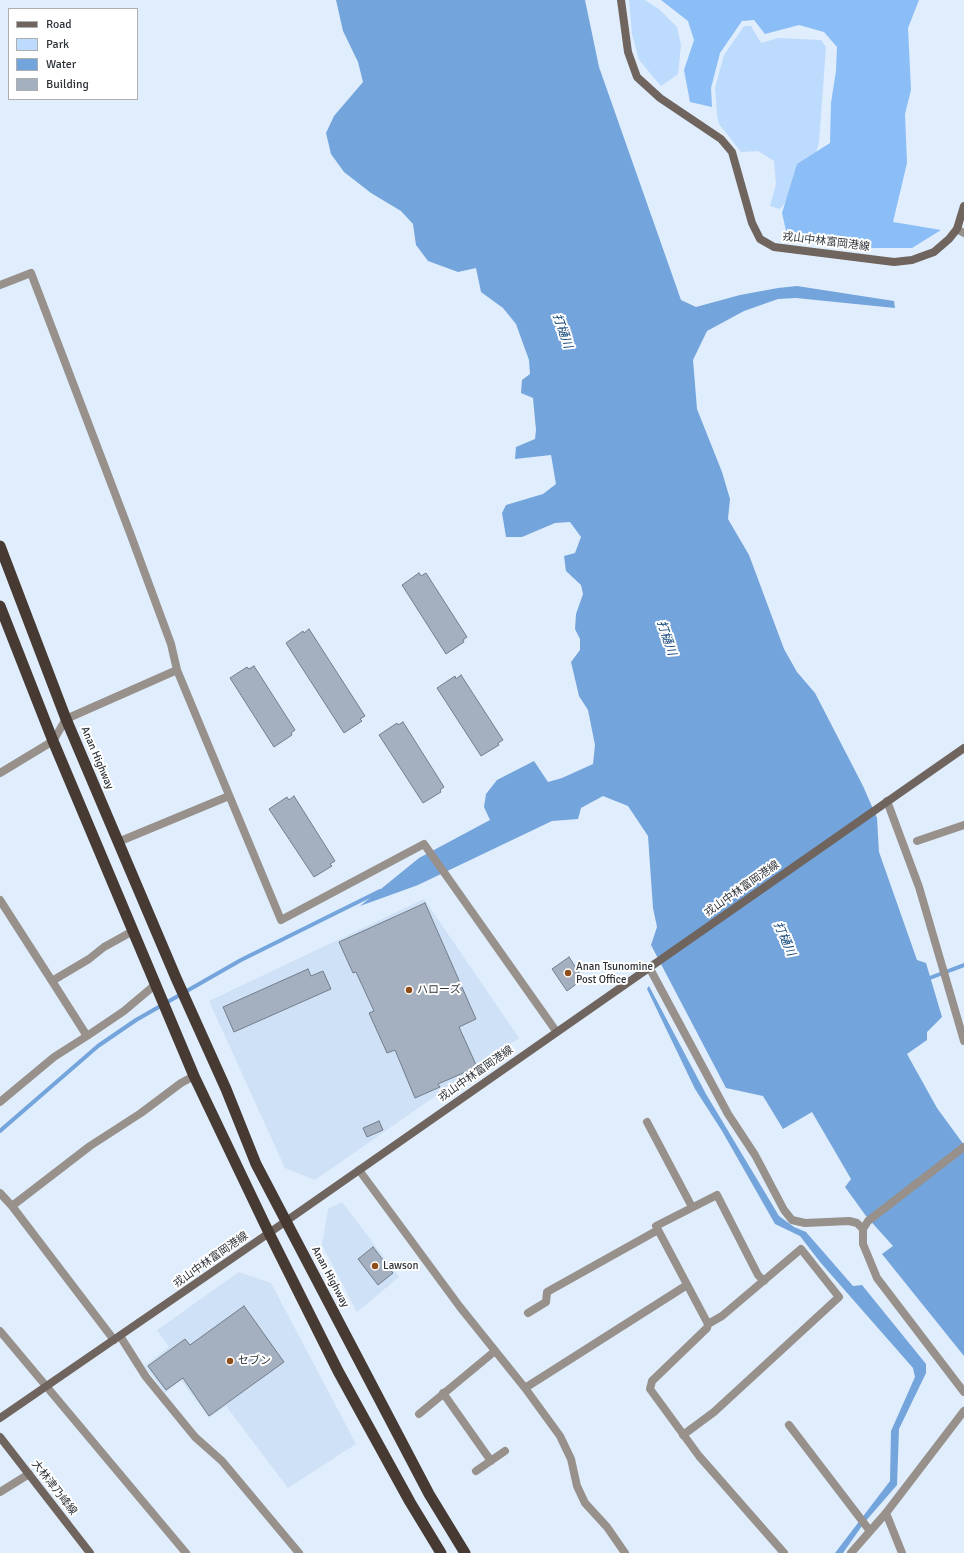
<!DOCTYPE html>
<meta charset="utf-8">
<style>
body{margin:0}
#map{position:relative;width:964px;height:1553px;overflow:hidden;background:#e0edfc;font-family:Signika,sans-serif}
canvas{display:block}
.legend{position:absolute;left:8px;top:8px;width:130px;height:92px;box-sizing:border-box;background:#fff;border:1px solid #acaeb0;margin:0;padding:5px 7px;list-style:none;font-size:12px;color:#2f343a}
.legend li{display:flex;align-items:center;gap:8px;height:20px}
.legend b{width:20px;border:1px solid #acaeb0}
</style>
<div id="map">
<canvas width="964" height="1553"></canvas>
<ul class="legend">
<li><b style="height:5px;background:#6f655e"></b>Road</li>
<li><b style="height:11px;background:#bddbfd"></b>Park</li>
<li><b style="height:11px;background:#73a4dc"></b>Water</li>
<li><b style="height:11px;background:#a4b0bf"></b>Building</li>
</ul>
</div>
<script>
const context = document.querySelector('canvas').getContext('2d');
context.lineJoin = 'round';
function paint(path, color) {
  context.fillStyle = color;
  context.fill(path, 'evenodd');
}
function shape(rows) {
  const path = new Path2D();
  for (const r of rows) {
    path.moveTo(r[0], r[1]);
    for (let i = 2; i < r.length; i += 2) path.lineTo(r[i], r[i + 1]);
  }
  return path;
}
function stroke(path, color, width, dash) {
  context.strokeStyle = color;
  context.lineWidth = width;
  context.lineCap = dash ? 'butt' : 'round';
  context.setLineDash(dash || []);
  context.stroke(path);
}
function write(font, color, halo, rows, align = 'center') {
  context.font = font + ' Signika,"Noto Sans JP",sans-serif';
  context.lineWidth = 4;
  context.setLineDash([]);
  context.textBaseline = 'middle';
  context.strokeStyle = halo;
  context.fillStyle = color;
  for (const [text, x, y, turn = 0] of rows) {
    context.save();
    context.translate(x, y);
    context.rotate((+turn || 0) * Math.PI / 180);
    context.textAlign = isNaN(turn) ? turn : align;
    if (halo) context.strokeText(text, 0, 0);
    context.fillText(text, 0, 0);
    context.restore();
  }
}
paint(shape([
 [424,899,519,1038,315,1180,285,1168,209,1001],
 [342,1202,399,1277,357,1312,322,1245,328,1209],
 [239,1272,271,1283,356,1444,288,1488,226,1406,209,1418,181,1380,165,1393,145,1366,169,1347,157,1330]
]), '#cfe1f6');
paint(shape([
 [629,0,645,0,660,10,677,27,681,45,678,74,661,86,639,60,632,34],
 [744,26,751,26,761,43,778,38,821,40,826,47,819,142,810,176,800,184,780,209,770,206,776,184,774,161,758,151,741,152,719,124,717,114,715,88,724,55]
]), '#bddbfd');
paint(shape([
 [661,0,919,0,908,28,911,90,905,114,907,163,893,222,941,230,912,248,851,248,787,235,782,213,797,164,830,143,831,103,836,71,837,47,824,32,799,25,765,34,754,20,742,21,720,53,711,88,712,107,690,102,684,70,694,40,688,21]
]), '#8bbdf6');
paint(shape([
 [336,0,585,0,599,67,681,300,696,307,740,295,778,288,797,286,894,301,895,308,796,298,778,299,744,311,707,331,693,360,697,409,722,472,730,499,728,519,749,555,784,649,797,672,815,693,863,786,877,818,879,852,917,960,926,963,942,1017,927,1032,927,1040,907,1054,937,1108,964,1145,964,1356,882,1254,893,1246,866,1216,845,1187,851,1179,812,1112,783,1129,763,1096,726,1088,651,945,657,927,653,908,648,836,628,806,603,796,581,808,578,819,552,821,418,885,360,906,419,858,490,820,484,807,486,794,497,780,534,761,548,782,562,778,593,764,595,745,588,710,579,696,571,662,580,650,580,639,575,629,576,614,583,594,581,585,566,571,564,556,575,553,581,537,570,522,555,523,522,537,506,537,502,513,506,505,543,494,556,484,551,455,515,459,516,447,535,439,536,430,533,398,521,393,522,380,530,374,529,360,516,324,503,308,481,292,476,268,458,272,428,261,416,245,413,224,401,211,371,193,344,172,331,154,326,133,334,116,363,82,358,62,343,31],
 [649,986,706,1094,779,1216,794,1227,806,1232,853,1286,862,1285,926,1364,926,1373,899,1429,897,1485,864,1523,843,1553,835,1553,890,1481,891,1431,915,1377,913,1368,820,1262,800,1236,775,1224,722,1131,695,1089,647,989]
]), '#73a4dc');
stroke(shape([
 [927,979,964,965],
 [0,1131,98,1046,136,1020,241,960,380,891]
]), '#73a4dc', 4);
const building = shape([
 [419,573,421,576,426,573,467,637,463,640,464,642,446,654,402,585,419,573],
 [309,629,365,716,360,719,362,721,344,733,286,643,303,631,304,633,309,629],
 [254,666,295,730,291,733,292,735,274,747,230,678,247,667,249,669,254,666],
 [461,675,503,740,498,743,499,745,481,756,437,688,455,676,456,679,461,675],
 [403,722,444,787,440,790,441,792,423,803,379,735,397,723,398,725,403,722],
 [294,796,335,861,330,864,332,866,314,877,269,809,287,797,289,800,294,796],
 [425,903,476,1019,459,1027,477,1067,438,1084,440,1087,415,1098,395,1050,387,1053,369,1013,374,1011,356,972,353,973,339,942,425,903],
 [569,957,583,979,567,991,552,969,569,957],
 [308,969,311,976,323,971,331,989,234,1032,223,1007,308,969],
 [379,1121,383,1130,367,1137,363,1128,379,1121],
 [373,1247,393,1273,378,1285,358,1259,373,1247],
 [244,1306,284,1362,209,1416,183,1378,166,1390,148,1366,185,1339,190,1345,244,1306]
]);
paint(building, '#a4b0bf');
stroke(building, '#737e8c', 1);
stroke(shape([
 [957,229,964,233],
 [0,285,31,273,130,533,171,644,177,670,281,920,424,844,556,1031],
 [0,773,53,741,66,719,177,670],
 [887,801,919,887,964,1041],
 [917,841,964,825],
 [118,842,229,796],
 [0,900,52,981,89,959,104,947,133,931],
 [649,967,728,1114,755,1155,784,1210,792,1220,805,1223,849,1221,857,1223,863,1229],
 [52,981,87,1036,124,1011,156,984],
 [0,1102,54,1057,87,1036],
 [647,1122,692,1207],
 [964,1147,868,1221,863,1229,863,1244,877,1278,964,1392],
 [359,1170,460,1307,525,1388,560,1436,571,1459,577,1486,585,1503,607,1527,625,1553],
 [0,1193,12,1206],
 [764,1281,758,1275,717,1195,656,1226,708,1324,707,1328,652,1381,650,1389,699,1456,784,1553],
 [528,1313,546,1302,547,1292,658,1230],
 [0,1331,186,1553],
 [120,1336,146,1377,195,1437,222,1461,299,1553],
 [114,1340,12,1206,90,1146,141,1113,181,1083,194,1076],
 [525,1388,687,1285],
 [443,1393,491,1461],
 [419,1414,495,1351],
 [789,1425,870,1531],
 [683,1435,714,1412,839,1297,801,1249,722,1316,708,1324],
 [476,1471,505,1451],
 [0,1492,29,1474],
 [886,1513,902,1553],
 [851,1553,886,1513,964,1411]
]), '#97908b', 8);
stroke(shape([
 [621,0,628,52,637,77,660,98,721,139,732,152,752,223,760,239,774,247,894,262,912,260,934,252,949,239,957,229,964,206],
 [0,1418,269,1233,964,748],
 [0,1437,90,1553]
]), '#6f655e', 8);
stroke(shape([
 [0,546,66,719,176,978,226,1089,256,1164,429,1494,465,1553],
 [0,606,53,741,194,1076,269,1233,338,1371,410,1502,441,1553]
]), '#473a32', 11);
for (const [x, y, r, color] of [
 [568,973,4,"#904f1a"],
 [409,990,4,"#904f1a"],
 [375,1266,4,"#904f1a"],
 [230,1361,4,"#904f1a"]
]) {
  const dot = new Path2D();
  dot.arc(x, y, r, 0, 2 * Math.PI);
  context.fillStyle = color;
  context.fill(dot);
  stroke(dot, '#fff', 1.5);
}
write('11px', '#2f343a', '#fff', [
 ["戎山中林富岡港線",826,242,7],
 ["Anan Highway",97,758,67],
 ["戎山中林富岡港線",742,889,-35],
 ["戎山中林富岡港線",476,1074,-35],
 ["戎山中林富岡港線",211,1260,-35],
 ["Anan Highway",330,1277,62],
 ["大林津乃峰線",54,1488,52]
]);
write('11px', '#2f343a', '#fff', [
 ["Anan Tsunomine",576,967],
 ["Post Office",576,980],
 ["ハローズ",417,990],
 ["Lawson",383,1266],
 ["セブン",238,1361]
], 'left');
write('italic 12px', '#114578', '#fff', [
 ["打樋川",562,331,70],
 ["打樋川",666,638,71],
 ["打樋川",784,939,66]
]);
</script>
